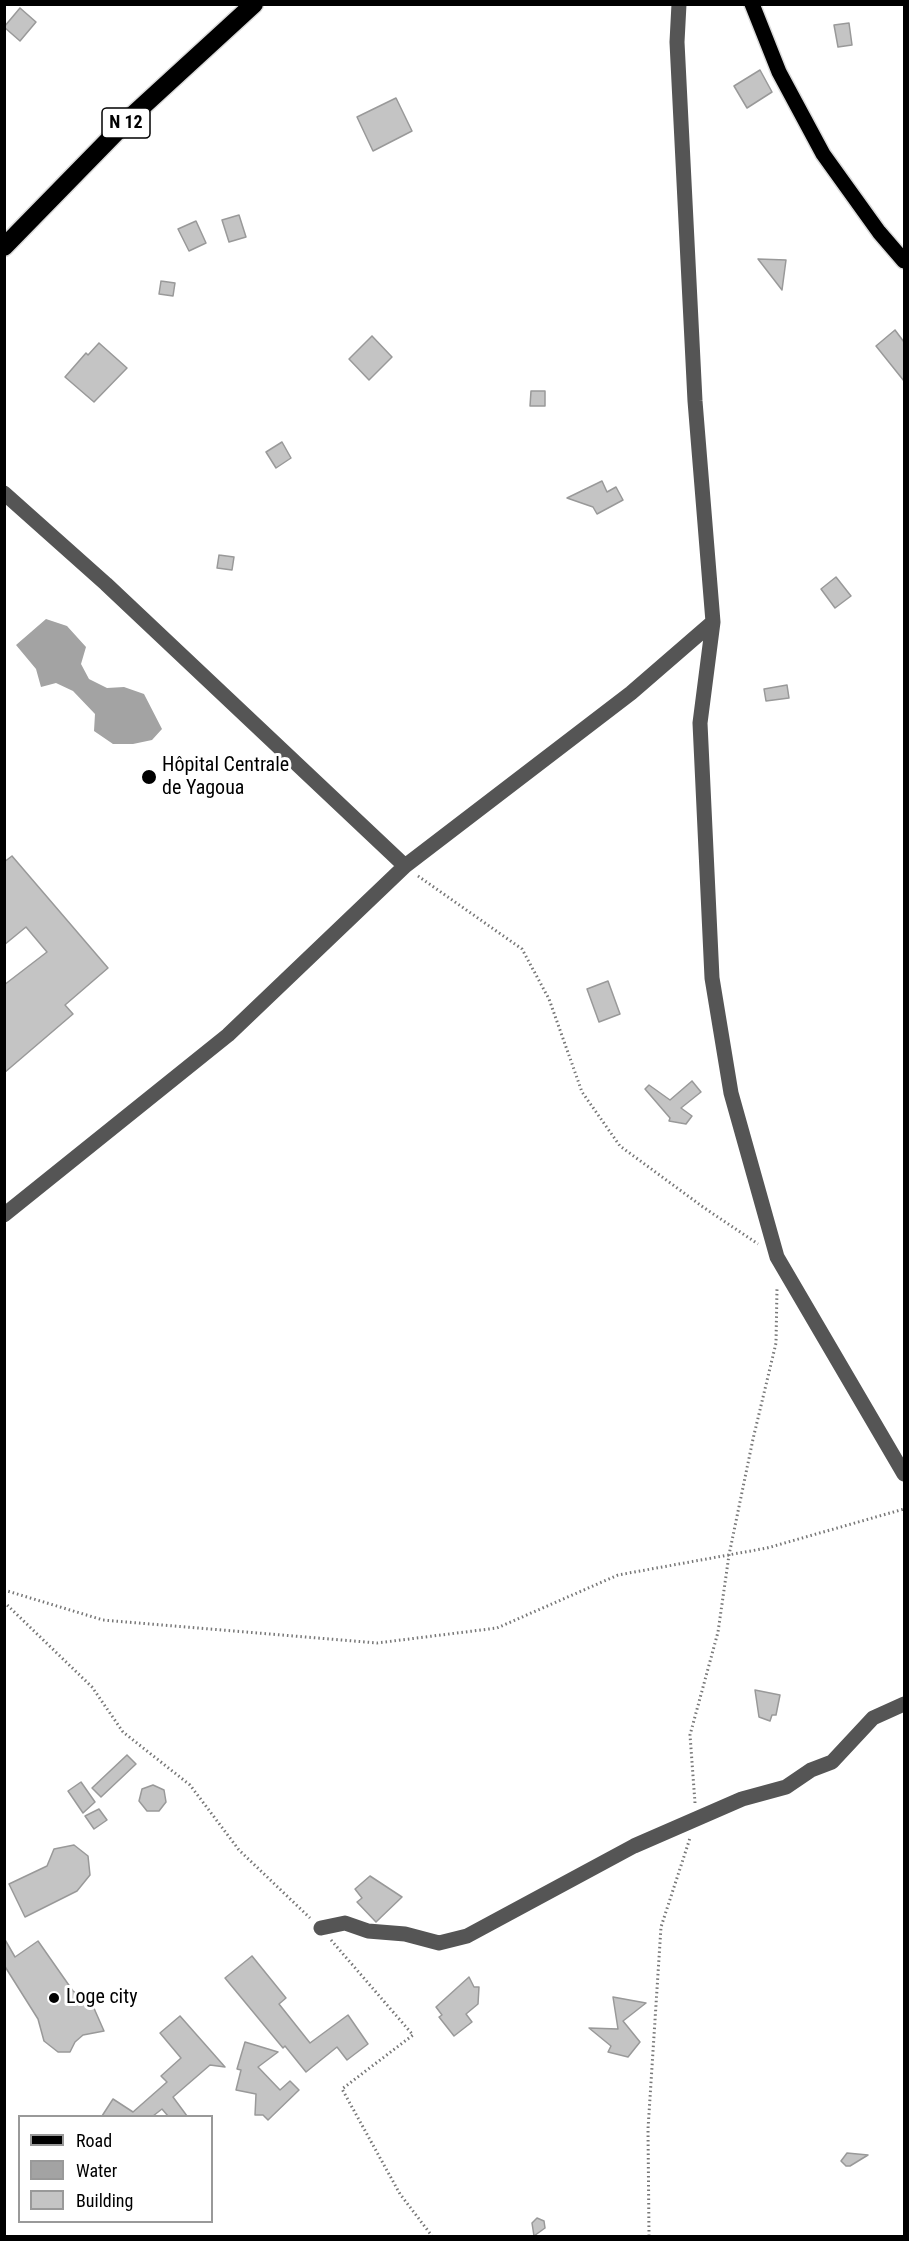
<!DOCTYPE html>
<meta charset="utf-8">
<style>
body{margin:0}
#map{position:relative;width:909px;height:2241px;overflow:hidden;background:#fff;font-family:"Roboto Condensed",sans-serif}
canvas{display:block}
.frame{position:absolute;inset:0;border:6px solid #000;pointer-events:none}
.legend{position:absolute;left:18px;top:2115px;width:195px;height:108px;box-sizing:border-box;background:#fff;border:2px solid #999;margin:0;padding:8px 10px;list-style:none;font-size:18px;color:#000}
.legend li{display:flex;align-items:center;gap:12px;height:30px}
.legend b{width:30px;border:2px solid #999}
</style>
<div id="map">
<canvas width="909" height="2241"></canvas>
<div class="frame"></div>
<ul class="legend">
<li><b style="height:8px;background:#000"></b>Road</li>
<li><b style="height:16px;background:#a3a3a3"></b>Water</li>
<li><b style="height:16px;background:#c4c4c4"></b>Building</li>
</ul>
</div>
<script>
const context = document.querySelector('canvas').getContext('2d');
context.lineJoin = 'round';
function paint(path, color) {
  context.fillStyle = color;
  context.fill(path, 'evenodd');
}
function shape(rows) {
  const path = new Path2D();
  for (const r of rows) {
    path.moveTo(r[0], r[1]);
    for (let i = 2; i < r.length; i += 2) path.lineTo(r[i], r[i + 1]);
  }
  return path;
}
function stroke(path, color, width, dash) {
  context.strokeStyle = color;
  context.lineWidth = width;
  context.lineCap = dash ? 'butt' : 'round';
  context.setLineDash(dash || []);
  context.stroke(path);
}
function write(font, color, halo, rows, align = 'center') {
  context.font = font + ' "Roboto Condensed",sans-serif';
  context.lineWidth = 6;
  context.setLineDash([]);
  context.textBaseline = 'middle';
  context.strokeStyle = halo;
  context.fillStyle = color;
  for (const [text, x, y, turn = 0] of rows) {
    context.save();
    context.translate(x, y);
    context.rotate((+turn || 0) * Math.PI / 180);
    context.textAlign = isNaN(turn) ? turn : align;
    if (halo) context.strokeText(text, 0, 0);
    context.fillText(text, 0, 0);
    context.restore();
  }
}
paint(shape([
 [46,619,67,626,86,647,81,664,89,679,107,688,124,687,144,694,162,729,152,740,133,744,113,744,94,731,95,714,73,691,56,683,41,687,36,669,16,645]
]), '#a3a3a3');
const building = shape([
 [20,8,36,22,20,41,4,27,20,8],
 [849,23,852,45,838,47,834,25,849,23],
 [760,70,772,92,747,108,734,86,760,70],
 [396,98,412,131,373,151,357,117,396,98],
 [239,215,246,237,229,242,222,220,239,215],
 [196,221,206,243,189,251,178,229,196,221],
 [758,259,786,260,782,290,758,259],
 [161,281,175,283,173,296,159,294,161,281],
 [895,330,904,342,904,381,876,346,895,330],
 [372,336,392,357,369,380,349,359,372,336],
 [99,343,127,368,94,402,65,377,86,353,88,355,99,343],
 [531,391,545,391,545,406,530,406,531,391],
 [282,442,291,458,276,468,266,452,282,442],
 [602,481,607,492,616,487,623,500,597,514,593,507,567,498,602,481],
 [219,555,234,557,232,570,217,568,219,555],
 [836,577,851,596,835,608,821,589,836,577],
 [787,685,789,698,766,701,764,689,787,685],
 [12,856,108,968,65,1005,73,1014,4,1073,4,985,47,952,26,927,4,945,4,862,12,856],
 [608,981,620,1014,599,1022,587,989,608,981],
 [692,1081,701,1092,681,1108,692,1116,686,1124,669,1121,670,1118,645,1089,649,1085,670,1100,692,1081],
 [755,1690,780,1695,776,1715,772,1715,770,1721,759,1717,755,1690],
 [127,1755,136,1764,101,1797,92,1788,127,1755],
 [81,1782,95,1802,83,1813,68,1791,81,1782],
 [153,1785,164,1790,166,1802,159,1811,147,1811,139,1801,142,1789,153,1785],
 [99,1809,107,1820,94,1829,85,1816,99,1809],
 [74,1845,88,1856,90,1875,77,1891,25,1917,9,1884,47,1866,54,1849,74,1845],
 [370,1876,402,1897,376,1922,357,1902,362,1898,355,1889,370,1876],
 [4,1938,15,1957,38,1941,73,1991,93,2006,104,2031,83,2035,75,2042,70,2052,58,2052,44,2041,38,2019,4,1965,4,1938],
 [252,1956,286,1998,279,2004,310,2043,348,2015,368,2044,347,2060,337,2047,306,2072,285,2046,283,2048,225,1978,252,1956],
 [469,1977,474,1987,479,1987,478,2004,466,2014,472,2022,454,2036,439,2017,442,2015,436,2007,469,1977],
 [613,1997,646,2003,623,2021,640,2042,628,2057,608,2052,611,2046,589,2028,618,2029,613,1997],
 [180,2016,225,2067,210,2065,173,2097,187,2116,168,2116,162,2109,153,2116,102,2116,113,2099,133,2112,167,2082,161,2076,181,2058,160,2033,180,2016],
 [245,2042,278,2052,258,2067,280,2090,290,2081,299,2090,268,2120,263,2115,255,2115,256,2094,236,2090,241,2070,237,2069,245,2042],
 [847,2153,868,2155,850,2166,846,2166,841,2161,847,2153],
 [537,2218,544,2221,545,2228,534,2236,532,2223,537,2218]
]);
paint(building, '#c4c4c4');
stroke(building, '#999', 1.5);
const major = shape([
 [752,4,779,72,823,154,879,232,904,261]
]);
const highway = shape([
 [4,247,133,115,254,4]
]);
stroke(major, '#dbdbdb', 18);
stroke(highway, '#dbdbdb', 21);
stroke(shape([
 [418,876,522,949,549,999,582,1092,620,1146,703,1207,758,1244],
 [4,1590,103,1620,377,1643,497,1628,618,1575,767,1548,904,1509],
 [4,1602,92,1687,123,1732,190,1785,239,1850,310,1918],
 [695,1803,690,1735,718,1632,729,1555,753,1439,776,1343,777,1288],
 [331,1940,413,2035,342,2089,400,2194,432,2236],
 [649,2236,648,2129,661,1927,690,1838]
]), '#777', 3, [1.5, 3]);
stroke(shape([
 [679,4,677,42,695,401,713,622,700,723,712,978,731,1093,777,1257,904,1474],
 [4,493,106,584,405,866],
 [4,1215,228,1035,405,866,631,693,713,622],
 [321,1928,345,1923,368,1931,405,1934,439,1943,467,1936,634,1846,742,1799,786,1787,811,1770,832,1762,873,1718,904,1704]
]), '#555', 15);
stroke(major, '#000', 15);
stroke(highway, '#000', 18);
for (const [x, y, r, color] of [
 [149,777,8,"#000"],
 [54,1998,6,"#000"]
]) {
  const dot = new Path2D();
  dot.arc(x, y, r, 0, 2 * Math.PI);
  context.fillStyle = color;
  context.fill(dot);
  stroke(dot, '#fff', 2);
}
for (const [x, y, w] of [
 [126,123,48]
]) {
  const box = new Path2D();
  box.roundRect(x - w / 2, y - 15, w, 30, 4.5);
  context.fillStyle = '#fff';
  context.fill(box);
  stroke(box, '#000', 1.5);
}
write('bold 18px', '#000', null, [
 ["N 12",126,123]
]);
write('20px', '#000', '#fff', [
 ["Hôpital Centrale",162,766],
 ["de Yagoua",162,789],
 ["Loge city",66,1998]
], 'left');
</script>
